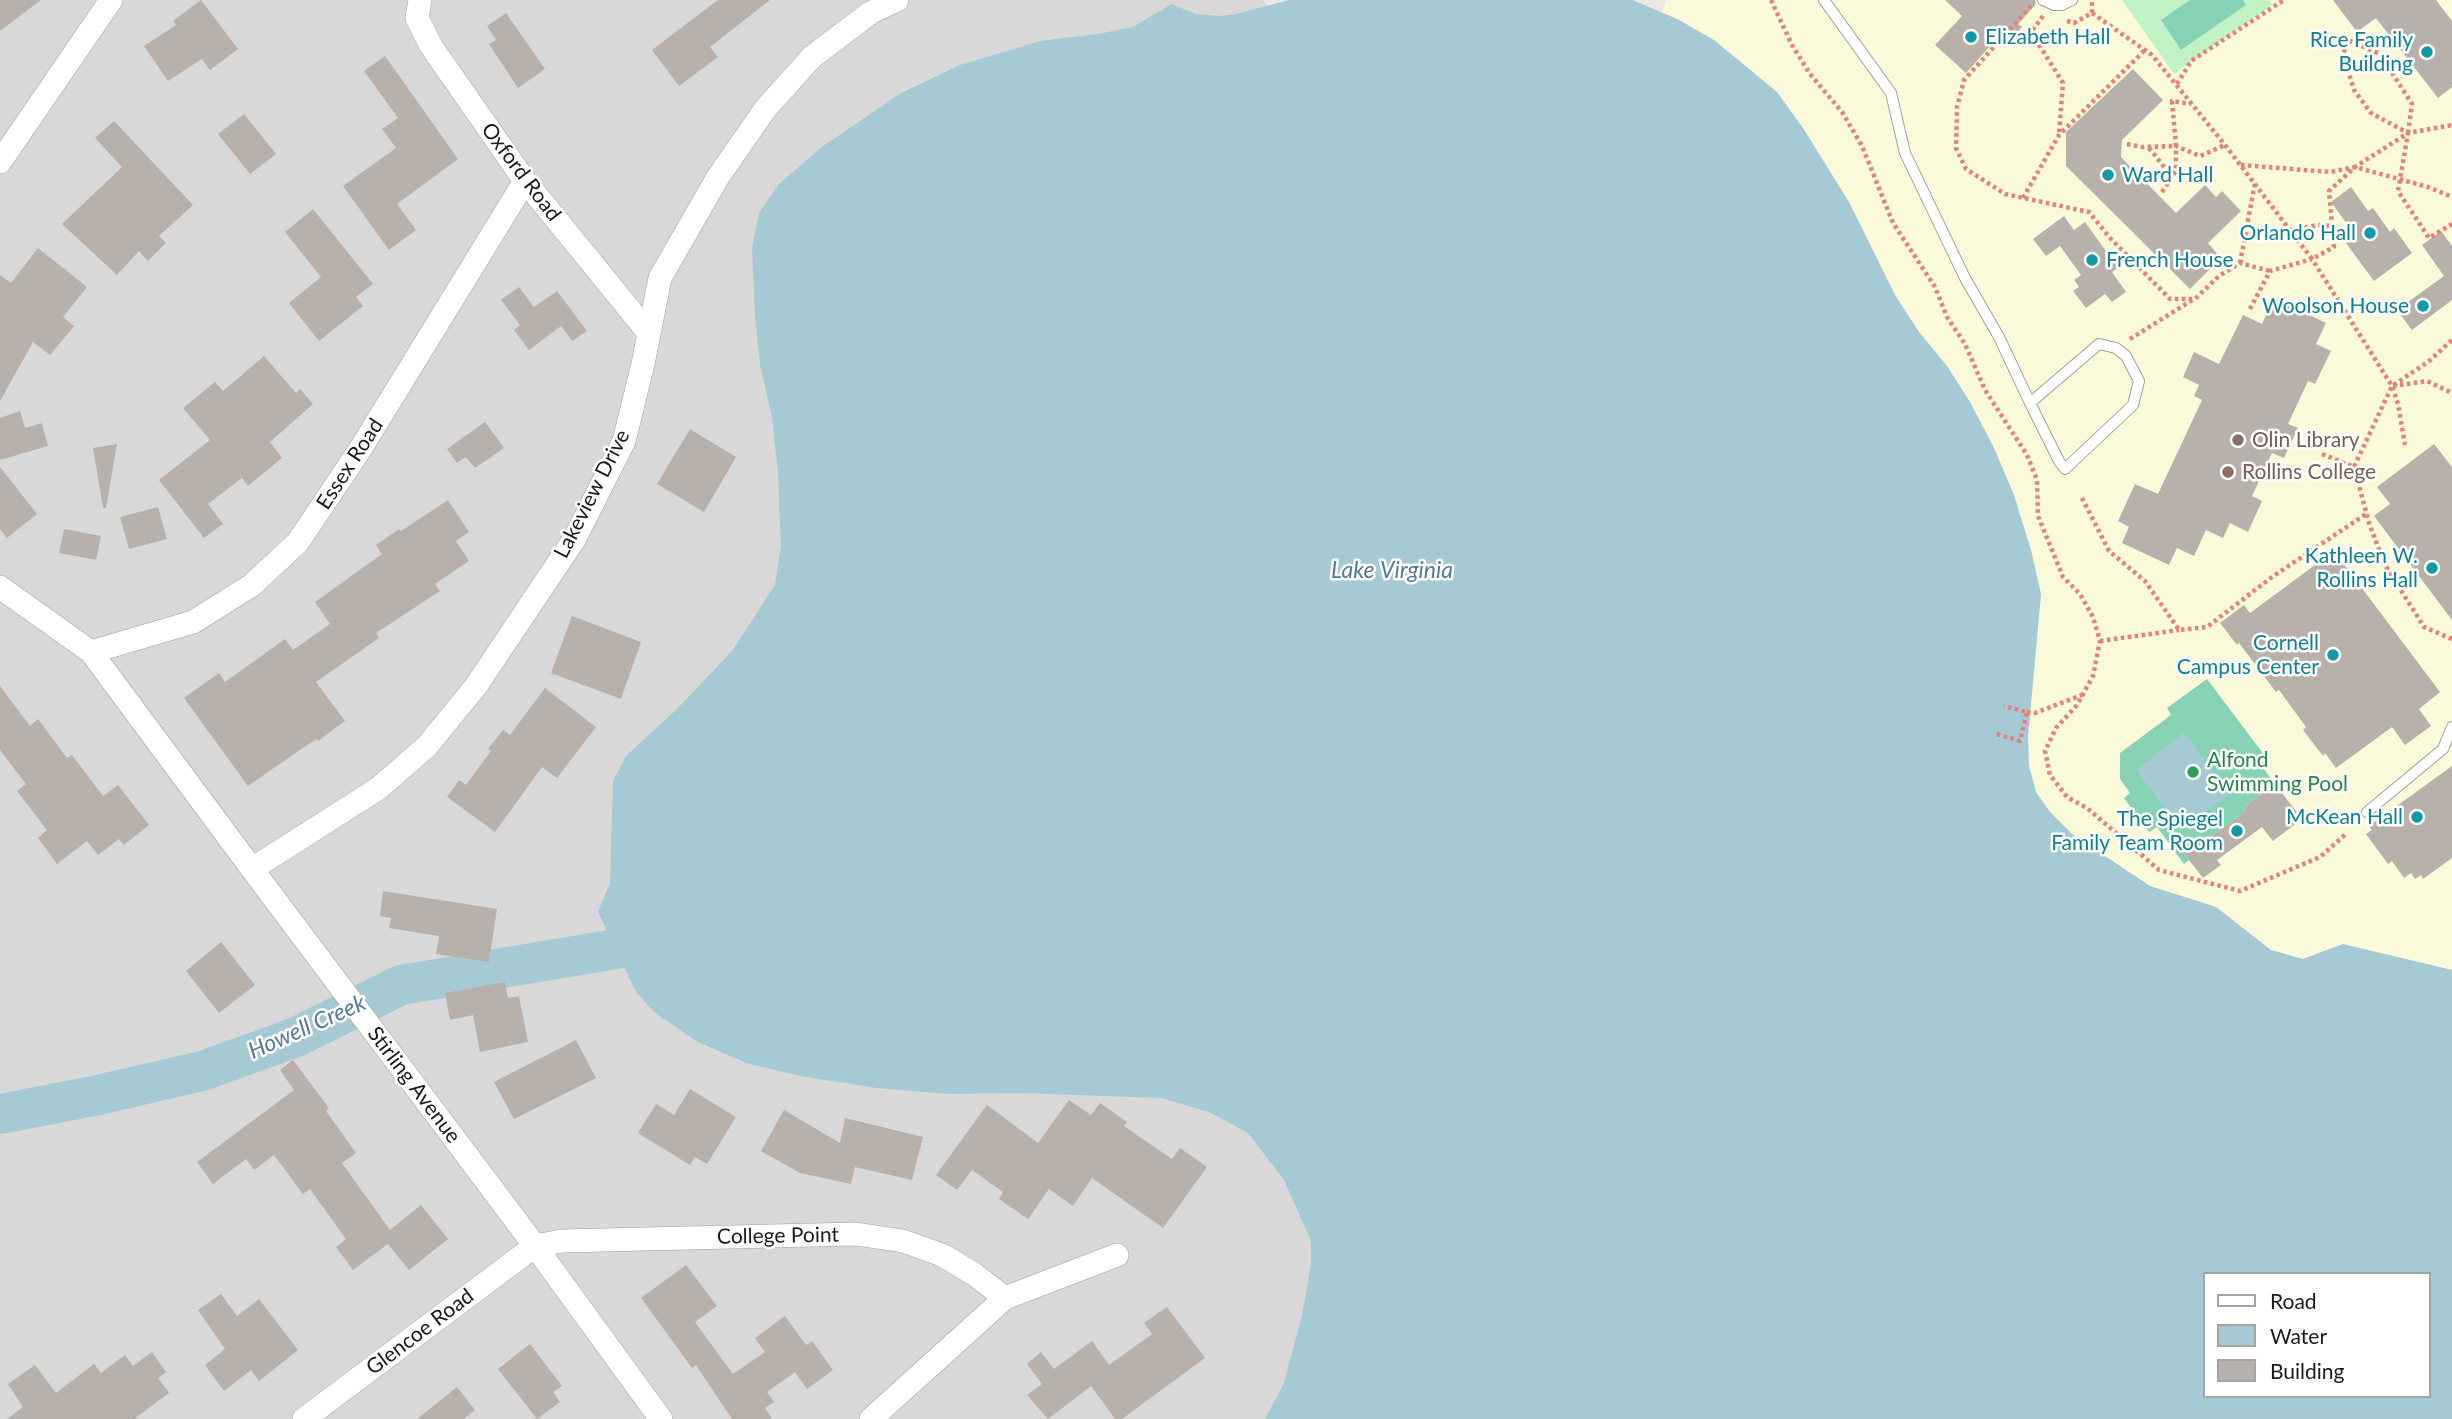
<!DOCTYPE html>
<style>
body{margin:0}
#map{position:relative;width:2452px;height:1419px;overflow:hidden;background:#ebe8e1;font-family:Lato,sans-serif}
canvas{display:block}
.legend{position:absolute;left:2203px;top:1272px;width:228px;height:126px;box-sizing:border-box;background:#fff;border:2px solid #a4a4a4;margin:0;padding:9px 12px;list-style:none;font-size:21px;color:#1b1b1b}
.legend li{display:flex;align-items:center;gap:14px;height:35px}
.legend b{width:35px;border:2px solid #a4a4a4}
</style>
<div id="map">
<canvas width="2452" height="1419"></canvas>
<ul class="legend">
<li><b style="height:9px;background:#fff"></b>Road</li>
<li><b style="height:19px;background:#a6cad4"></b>Water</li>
<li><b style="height:19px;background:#b8b1ab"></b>Building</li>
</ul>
</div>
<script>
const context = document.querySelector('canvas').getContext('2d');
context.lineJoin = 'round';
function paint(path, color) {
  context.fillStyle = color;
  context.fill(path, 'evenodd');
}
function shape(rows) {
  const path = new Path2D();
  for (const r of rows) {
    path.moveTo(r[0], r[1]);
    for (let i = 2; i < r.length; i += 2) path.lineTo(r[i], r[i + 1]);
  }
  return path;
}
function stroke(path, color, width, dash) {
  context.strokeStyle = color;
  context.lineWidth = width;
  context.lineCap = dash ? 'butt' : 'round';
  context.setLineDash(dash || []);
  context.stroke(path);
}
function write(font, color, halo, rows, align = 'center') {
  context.font = font + ' Lato,sans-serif';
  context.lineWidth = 5;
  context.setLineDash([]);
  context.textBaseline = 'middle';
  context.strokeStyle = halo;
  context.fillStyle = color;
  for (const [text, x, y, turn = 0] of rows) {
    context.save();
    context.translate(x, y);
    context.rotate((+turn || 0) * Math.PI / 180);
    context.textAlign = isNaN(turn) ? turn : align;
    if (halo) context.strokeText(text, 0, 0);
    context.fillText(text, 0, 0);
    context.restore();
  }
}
paint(shape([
 [0,0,1263,0,1965,933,1294,1419,0,1419]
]), '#d8d8d8');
paint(shape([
 [1666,0,2452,0,2452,970,2343,944,2303,959,2271,950,2216,907,2150,886,2072,834,2050,812,2036,792,2029,766,2028,737,2041,594,2014,495,1994,448,1970,402,1947,366,1919,332,1895,295,1849,202,1803,128,1777,92,1680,20,1662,12]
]), '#fafadb');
paint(shape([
 [2122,0,2269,0,2272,5,2174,74]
]), '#c1f2c5');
paint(shape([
 [2190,0,2243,0,2246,5,2181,50,2161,20],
 [2207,679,2268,760,2261,765,2275,784,2244,807,2246,811,2205,841,2201,836,2182,851,2189,860,2184,864,2157,827,2149,832,2124,798,2130,793,2120,779,2120,753,2171,715,2167,708]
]), '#87d2b5');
paint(shape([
 [1289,0,1633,0,1679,20,1714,40,1777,92,1803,128,1849,202,1895,295,1919,332,1947,366,1970,402,1994,448,2014,495,2031,550,2041,594,2028,737,2029,766,2036,792,2050,812,2072,834,2150,886,2216,907,2271,950,2303,959,2343,944,2452,970,2452,1419,1265,1419,1284,1383,1302,1315,1311,1265,1311,1241,1284,1180,1248,1133,1211,1113,1162,1098,1018,1093,951,1094,876,1088,800,1076,746,1063,698,1042,654,1012,635,990,598,912,610,883,613,781,626,756,677,709,732,651,775,585,781,546,778,473,772,417,760,365,755,317,752,248,759,213,779,184,822,147,899,94,960,65,1040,41,1098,34,1133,27,1171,4,1196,14,1220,16,1236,14],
 [2205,1274,2429,1274,2429,1396,2205,1396],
 [2184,733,2230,794,2181,830,2136,770]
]), '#a6cad4');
stroke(shape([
 [0,1114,98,1095,202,1071,294,1038,401,985,670,940]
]), '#a6cad4', 40);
paint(shape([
 [0,0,41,0,0,31],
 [201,0,238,49,210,70,202,59,168,81,144,46,176,25,173,21],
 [718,0,770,0,710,47,718,57,679,86,652,50],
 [1945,0,2035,0,2036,4,2018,24,2022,27,2007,43,1999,36,1966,73,1935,45,1962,16],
 [2333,0,2436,0,2452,21,2452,87,2438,98,2376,18,2357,32],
 [506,13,545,69,518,88,489,44,496,40,487,26],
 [385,56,458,159,397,204,416,230,389,250,343,186,396,148,382,129,398,118,364,71],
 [2133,69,2163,100,2122,140,2121,157,2176,213,2205,185,2216,197,2222,191,2241,211,2208,243,2221,258,2190,289,2066,166,2066,132],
 [244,114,276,154,250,174,218,134],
 [114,121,193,205,159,236,166,243,148,261,139,251,117,275,62,224,122,167,95,138],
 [2351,187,2368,211,2373,208,2390,232,2394,228,2412,253,2374,281,2340,235,2350,228,2331,202],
 [313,209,373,284,356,297,363,306,319,341,289,303,321,277,285,232],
 [2064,216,2074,230,2085,222,2118,268,2112,272,2126,292,2112,302,2105,294,2086,308,2073,291,2079,287,2074,280,2081,275,2060,246,2046,256,2033,239],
 [2441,231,2452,246,2452,300,2412,330,2397,310,2444,276,2422,245],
 [38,248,87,287,63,317,74,326,50,355,33,342,0,401,0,275,11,283],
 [519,287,534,307,557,291,587,331,572,341,561,326,529,350,514,330,520,325,501,300],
 [2274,298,2326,323,2316,344,2331,351,2315,384,2308,381,2288,424,2298,428,2284,458,2272,453,2252,496,2262,501,2248,532,2230,523,2223,538,2206,530,2194,556,2177,548,2169,565,2122,543,2129,527,2118,521,2135,484,2158,494,2202,400,2194,396,2199,385,2183,377,2194,352,2219,364,2243,315,2262,324],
 [264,356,296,393,300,389,313,404,270,442,282,458,248,486,242,478,208,504,223,524,204,538,159,480,210,440,183,408,215,382,223,391],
 [20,411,25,428,42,423,48,446,0,460,0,418],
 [485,422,504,448,475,468,466,457,457,463,447,449],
 [690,429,736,457,704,512,657,484],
 [117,444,106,508,103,508,93,448],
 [2434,444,2452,467,2452,620,2374,516,2390,504,2377,487],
 [0,467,37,514,7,538,0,529],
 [448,500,469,532,456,541,469,561,435,584,440,591,376,633,379,638,316,682,345,721,318,741,317,739,304,747,248,786,184,698,219,673,225,682,285,639,293,650,330,624,315,602,382,554,376,545,399,529,401,531],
 [158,507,167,539,129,549,120,517],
 [64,529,101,536,96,560,59,553],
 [2334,551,2440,692,2419,709,2431,726,2405,745,2392,727,2336,768,2325,753,2323,756,2303,730,2306,727,2279,690,2276,692,2239,643,2237,645,2220,623,2244,605,2250,613],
 [572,616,641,642,621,699,551,673],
 [0,686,30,726,38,719,67,758,72,755,103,796,118,785,149,825,124,845,119,839,98,855,87,841,57,864,38,838,47,830,17,791,26,784,0,750],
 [545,688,596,727,557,778,542,767,495,832,447,797,459,780,466,785,491,751,488,749,503,730,510,735],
 [2452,766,2452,858,2423,879,2421,875,2415,879,2411,873,2404,878,2392,861,2388,864,2366,834,2372,830,2369,826],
 [2275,784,2302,819,2273,841,2262,827,2217,860,2221,865,2203,878,2182,851,2202,836,2205,841,2246,811,2244,807],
 [383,891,497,909,489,962,436,954,439,936,389,928,391,918,380,916],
 [221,942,255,985,219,1013,186,971],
 [505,982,508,998,519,996,528,1042,480,1052,473,1015,450,1020,445,993],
 [576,1040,596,1078,514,1119,494,1082],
 [293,1060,329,1108,326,1111,356,1153,342,1163,390,1230,421,1205,448,1239,409,1270,388,1244,353,1270,336,1247,346,1239,310,1189,303,1194,274,1155,254,1170,246,1159,213,1184,197,1162,294,1090,280,1070],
 [690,1089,736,1117,707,1164,695,1157,690,1165,638,1133,656,1104,674,1115],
 [1069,1100,1091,1115,1100,1103,1127,1122,1124,1126,1172,1159,1180,1148,1207,1167,1163,1228,1092,1178,1073,1206,1049,1189,1028,1219,999,1199,1003,1192,972,1170,957,1190,936,1175,987,1105,1038,1143],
 [784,1110,840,1143,845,1118,923,1137,912,1180,855,1167,851,1184,800,1173,761,1151],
 [686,1265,717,1306,695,1322,733,1374,765,1352,755,1338,785,1316,806,1345,812,1341,833,1370,807,1389,795,1372,767,1392,774,1402,765,1408,772,1419,732,1419,696,1365,692,1368,641,1298],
 [221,1294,237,1316,259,1299,298,1350,259,1381,251,1370,224,1391,205,1365,225,1349,198,1310],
 [1167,1307,1205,1358,1122,1419,1115,1419,1091,1386,1048,1419,1027,1395,1042,1384,1027,1364,1041,1352,1054,1369,1092,1341,1109,1365,1152,1334,1144,1323],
 [530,1344,562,1386,553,1392,560,1402,537,1419,498,1369],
 [152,1352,166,1372,158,1378,169,1393,134,1419,7,1419,23,1407,8,1384,35,1365,56,1393,94,1364,101,1373,125,1355,133,1366],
 [457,1387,475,1410,464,1419,417,1419]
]), '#b8b1ab');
const lane = shape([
 [1824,0,1891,93,1905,153,1965,278,1999,337,2030,403,2059,461,2065,469,2133,405,2139,381,2126,356,2116,348,2099,344,2030,403],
 [2043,0,2054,5,2062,5,2072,0],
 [2367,812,2443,749,2452,727]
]);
const street = shape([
 [420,0,417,18,431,46,525,181,648,332],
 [0,162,111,0],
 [0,587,91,652,252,869,535,1246,661,1419],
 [91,652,193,622,252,585,298,542,361,448,525,181],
 [252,869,379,788,427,746,476,686,575,538,624,441,643,364,660,278,718,177,766,108,812,57,870,13,897,0],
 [304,1419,535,1246,562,1241,856,1234,903,1241,942,1255,974,1274,1005,1298],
 [871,1419,1005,1298,1117,1255]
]);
stroke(lane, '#9f9f9f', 12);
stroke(street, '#9f9f9f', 24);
stroke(shape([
 [1771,0,1792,45,1810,74,1842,112,1862,146,1893,223,1935,287,1947,317,1965,344,1985,390,2027,455,2037,480,2038,516,2063,577,2080,594,2093,617,2100,641,2093,676,2077,705,2056,728,2045,751,2050,775,2067,797,2087,808,2159,870,2240,891,2320,857,2346,834],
 [2031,6,1964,80,1957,107,1956,148,1966,169,2005,194,2089,212,2110,238,2170,299,2195,299,2219,276,2240,263,2270,271],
 [2092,13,2152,55,2225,145,2312,259,2334,247,2329,191,2355,167,2408,133,2398,191,2429,238,2452,224],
 [2043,16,2031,32,2063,83,2059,134],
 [2067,21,2074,23,2092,13,2092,0],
 [2177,84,2191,61,2284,0],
 [2408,133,2412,104,2380,54,2348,40,2343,54,2354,90,2371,113,2408,133,2452,125],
 [2127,144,2142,147,2176,146,2172,101,2191,104],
 [2149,148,2172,177],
 [2241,165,2330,172,2355,167,2428,187,2452,197],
 [2162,192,2176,171,2176,146,2200,156,2225,145],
 [2023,198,2059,135,2145,50],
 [2291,231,2317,225,2331,226],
 [2240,263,2255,183],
 [2250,309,2270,271,2312,259,2392,386,2398,404,2405,445],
 [2130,339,2194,299],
 [2393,386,2427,381,2452,393],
 [2322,454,2354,467,2392,386,2428,362,2452,340],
 [2354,467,2369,523,2385,565,2424,627,2452,639],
 [2082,498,2109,551,2145,581,2179,630,2207,627,2272,577,2366,514],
 [2100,641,2179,630],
 [2027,712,2035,713,2082,695],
 [1997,734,2020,741,2027,712,2004,706]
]), '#e88075', 4.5, [3.5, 3.5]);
stroke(lane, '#fff', 10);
stroke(street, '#fff', 23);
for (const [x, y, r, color] of [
 [1971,37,7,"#0f9aa8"],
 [2427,52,7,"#0f9aa8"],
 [2108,175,7,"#0f9aa8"],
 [2370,233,7,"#0f9aa8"],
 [2092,260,7,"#0f9aa8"],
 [2423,306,7,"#0f9aa8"],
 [2238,440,7,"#8d6e63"],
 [2228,472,7,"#8d6e63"],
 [2432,568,7,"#0f9aa8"],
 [2333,655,7,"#0f9aa8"],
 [2193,772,7,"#2e9e5b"],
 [2417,817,7,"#0f9aa8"],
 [2237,831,7,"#0f9aa8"]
]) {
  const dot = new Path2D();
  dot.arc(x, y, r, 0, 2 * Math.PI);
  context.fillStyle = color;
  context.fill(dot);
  stroke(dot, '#fff', 2.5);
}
write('21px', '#0d838f', '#fff', [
 ["Elizabeth Hall",1985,37,"left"],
 ["Rice Family",2413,40],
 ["Building",2413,64],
 ["Ward Hall",2122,175,"left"],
 ["Orlando Hall",2356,233],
 ["French House",2106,260,"left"],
 ["Woolson House",2409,306],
 ["Kathleen W.",2418,556],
 ["Rollins Hall",2418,580],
 ["Cornell",2319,643],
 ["Campus Center",2319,667],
 ["McKean Hall",2403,817],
 ["The Spiegel",2223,819],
 ["Family Team Room",2223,843]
], 'right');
write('21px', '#1b1b1b', '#fff', [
 ["Oxford Road",521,172,53],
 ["Essex Road",350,464,-57],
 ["Lakeview Drive",592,494,-63],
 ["Stirling Avenue",414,1085,53],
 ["College Point",778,1236,-1],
 ["Glencoe Road",420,1332,-37]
]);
write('21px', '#785e54', '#fff', [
 ["Olin Library",2252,440],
 ["Rollins College",2242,472]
], 'left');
write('21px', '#27864d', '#fff', [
 ["Alfond",2207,760],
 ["Swimming Pool",2207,784]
], 'left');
write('italic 23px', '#53799e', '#fff', [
 ["Lake Virginia",1392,571],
 ["Howell Creek",307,1027,-24]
]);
</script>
